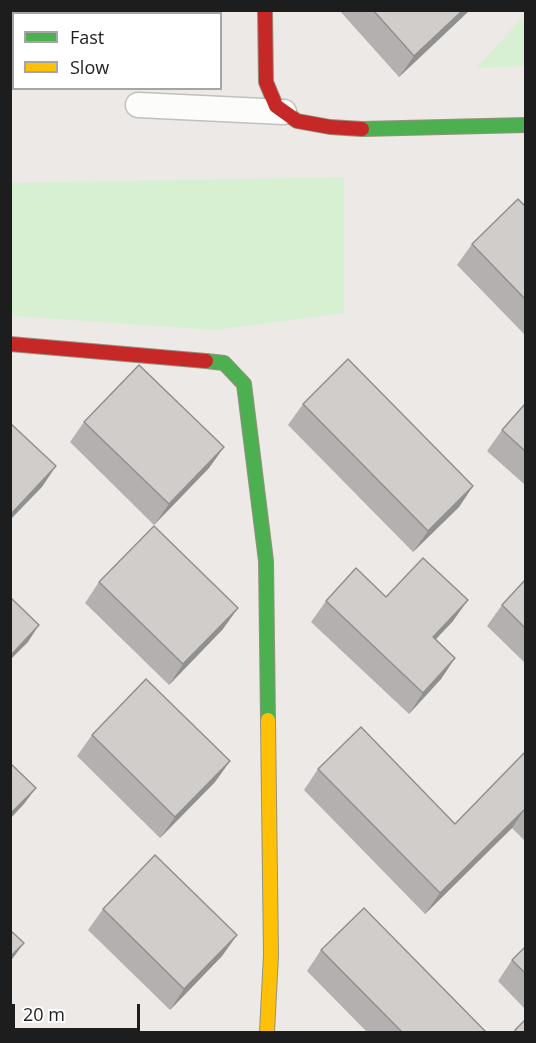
<!DOCTYPE html>
<style>
body{margin:0}
#map{position:relative;width:536px;height:1043px;overflow:hidden;background:#ece9e6;font-family:"Open Sans",sans-serif}
canvas{display:block}
.frame{position:absolute;inset:0;border:12px solid #1d1d1d;pointer-events:none}
.legend{position:absolute;left:12px;top:12px;width:210px;height:78px;box-sizing:border-box;background:#fff;border:2px solid #a5a5a5;margin:0;padding:8px 10px;list-style:none;font-size:18px;color:#1d1d1d}
.legend li{display:flex;align-items:center;gap:12px;height:30px}
.legend b{width:30px;border:2px solid #a5a5a5}
.scale{position:absolute;left:12px;top:1004px;width:128px;height:27px;box-sizing:border-box;border:3px solid #1d1d1d;border-top:0;padding-left:8px;font-size:18px;line-height:21px;white-space:nowrap;color:#1d1d1d;-webkit-text-stroke:4px #fff;paint-order:stroke}
</style>
<div id="map">
<canvas width="536" height="1043"></canvas>
<div class="frame"></div>
<ul class="legend">
<li><b style="height:8px;background:#4caf50"></b>Fast</li>
<li><b style="height:8px;background:#ffc107"></b>Slow</li>
</ul>
<div class="scale">20 m</div>
</div>
<script>
const context = document.querySelector('canvas').getContext('2d');
context.lineJoin = 'round';
function paint(path, color) {
  context.fillStyle = color;
  context.fill(path, 'evenodd');
}
function shape(rows) {
  const path = new Path2D();
  for (const r of rows) {
    path.moveTo(r[0], r[1]);
    for (let i = 2; i < r.length; i += 2) path.lineTo(r[i], r[i + 1]);
  }
  return path;
}
function stroke(path, color, width, dash) {
  context.strokeStyle = color;
  context.lineWidth = width;
  context.lineCap = dash ? 'butt' : 'round';
  context.setLineDash(dash || []);
  context.stroke(path);
}
paint(shape([
 [525,15,525,66,476,68],
 [344,177,344,313,216,330,11,316,11,183]
]), '#d8f0d2');
const lane = shape([
 [138,105,284,112]
]);
const fast = shape([
 [362,129,526,125],
 [206,361,224,363,244,384,266,561,268,720]
]);
const slow = shape([
 [267,1032,271,955,268,720]
]);
const jam = shape([
 [265,10,266,82,276,106,297,121,330,127,362,129],
 [10,344,206,361]
]);
stroke(lane, '#c1c0be', 27);
stroke(fast, '#95927f', 16);
stroke(slow, '#95927f', 16);
stroke(jam, '#95927f', 16);
stroke(lane, '#fcfcfb', 24);
stroke(fast, '#4caf50', 14);
stroke(slow, '#ffc107', 14);
stroke(jam, '#c62828', 14);
paint(shape([
 [339,10,470,10,399,77],
 [525,206,525,335,457,265,472,244],
 [303,404,473,486,459,507,413,552,288,425],
 [525,404,525,485,487,451,502,430],
 [84,422,224,447,209,468,154,525,70,442],
 [525,580,525,663,487,626,502,605],
 [99,582,223,629,169,685,85,603],
 [386,597,453,621,436,639,455,658,441,679,409,714,311,622,326,601],
 [92,735,230,761,215,782,160,838,77,756],
 [525,752,525,841,512,828,425,914,304,790,318,769,455,824],
 [103,909,237,935,222,956,170,1010,88,930],
 [525,947,525,1009,498,981,512,960],
 [321,950,485,1032,367,1032,307,971]
]), '#b3b0af');
paint(shape([
 [463,10,470,10,399,77,414,56],
 [224,447,209,468,154,525,169,504],
 [56,466,42,487,10,520,10,515],
 [473,486,459,507,413,552,428,531],
 [468,600,453,621,418,658,433,637],
 [238,608,223,629,169,685,183,664],
 [39,625,28,642,10,660,10,656],
 [455,658,441,679,409,714,423,693],
 [230,761,215,782,160,838,175,817],
 [36,788,24,804,10,819,10,814],
 [525,809,512,828,425,914,440,893],
 [237,935,222,956,170,1010,184,989],
 [24,943,10,962,10,957]
]), '#92908e');
const building = shape([
 [373,10,463,10,414,56,373,10],
 [518,199,525,206,525,299,472,244,518,199],
 [348,359,473,486,428,531,303,404,348,359],
 [139,365,224,447,169,504,84,422,139,365],
 [525,404,525,451,502,430,525,404],
 [10,423,56,466,10,515,10,423],
 [154,526,238,608,183,664,99,582,154,526],
 [423,558,468,600,433,637,455,658,423,693,326,601,356,568,386,597,423,558],
 [525,580,525,628,502,605,525,580],
 [10,597,39,625,10,656,10,597],
 [146,679,230,761,175,817,92,735,146,679],
 [361,727,455,824,525,752,525,809,440,893,318,769,361,727],
 [10,763,36,788,10,814,10,763],
 [155,855,237,935,184,989,103,909,155,855],
 [364,908,486,1032,402,1032,321,950,364,908],
 [10,930,24,943,10,957,10,930],
 [525,947,525,973,512,960,525,947],
 [525,1020,525,1032,517,1032,515,1030,525,1020]
]);
paint(building, '#d0cdcb');
stroke(building, '#92908e', 1.5);
</script>
